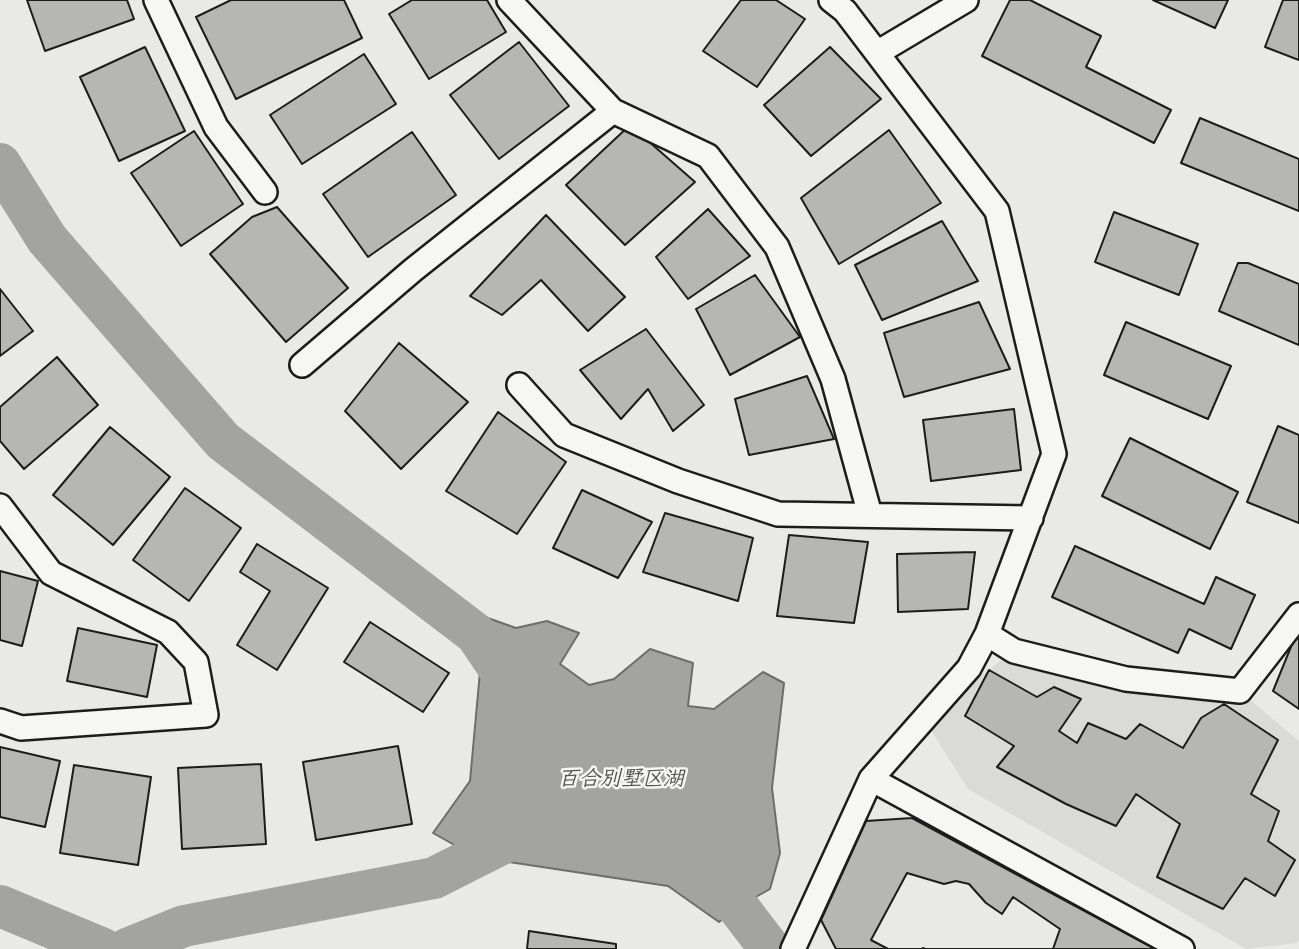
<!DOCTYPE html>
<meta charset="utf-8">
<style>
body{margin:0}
canvas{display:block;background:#e9e9e5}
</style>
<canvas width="1299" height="949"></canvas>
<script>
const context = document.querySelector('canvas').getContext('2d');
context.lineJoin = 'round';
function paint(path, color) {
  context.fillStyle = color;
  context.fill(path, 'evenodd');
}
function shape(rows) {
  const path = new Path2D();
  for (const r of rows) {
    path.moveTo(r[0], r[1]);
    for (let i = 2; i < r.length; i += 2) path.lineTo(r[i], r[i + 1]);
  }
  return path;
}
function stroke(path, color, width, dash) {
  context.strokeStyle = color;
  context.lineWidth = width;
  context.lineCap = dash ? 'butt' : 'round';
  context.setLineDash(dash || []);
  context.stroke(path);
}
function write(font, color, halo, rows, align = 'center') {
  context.font = font + ' Delius,"LXGW WenKai TC",sans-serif';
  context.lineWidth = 5;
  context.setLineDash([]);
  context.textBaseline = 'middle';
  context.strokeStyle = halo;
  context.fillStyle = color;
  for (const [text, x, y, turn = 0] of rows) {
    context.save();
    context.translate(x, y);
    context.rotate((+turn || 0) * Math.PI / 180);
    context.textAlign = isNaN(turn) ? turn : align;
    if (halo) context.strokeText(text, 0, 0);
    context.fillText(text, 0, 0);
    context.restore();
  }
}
paint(shape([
 [1014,651,1240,691,1299,741,1299,940,1297,943,1246,949,968,789,924,719]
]), '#dadad6');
const water = shape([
 [485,617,516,628,547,621,579,633,560,664,589,685,614,679,650,649,693,663,688,706,714,709,763,672,784,683,772,788,780,853,770,889,738,907,719,922,668,886,476,857,433,833,470,781,485,617]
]);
paint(water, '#a3a3a1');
stroke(water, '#6d6d6c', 2);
stroke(shape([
 [0,164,47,239,223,441,476,634,515,692],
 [694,869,738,907,770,949],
 [0,906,103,949],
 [127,949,184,926,434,878,529,830]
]), '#a3a3a1', 42);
const building = shape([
 [27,0,127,0,134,19,45,51,27,0],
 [231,0,344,0,362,38,236,99,196,17,231,0],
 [412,0,487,0,506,32,429,79,389,14,412,0],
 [741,0,776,0,805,19,757,87,703,51,741,0],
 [1010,0,1030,0,1101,36,1086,67,1171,110,1154,143,982,56,1010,0],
 [1153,0,1228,0,1215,28,1153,0],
 [1283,0,1299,0,1299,60,1265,47,1283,0],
 [519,42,569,106,499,159,450,95,519,42],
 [145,47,185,131,119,161,80,77,145,47],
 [830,47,881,99,811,156,764,105,830,47],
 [364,54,396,104,302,164,270,115,364,54],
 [1200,118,1299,159,1299,211,1181,163,1200,118],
 [630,125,695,182,625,245,566,185,630,125],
 [889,130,941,203,839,264,801,198,889,130],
 [194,131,243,204,181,246,131,173,194,131],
 [412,132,456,195,368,257,323,194,412,132],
 [277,207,348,288,286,342,210,254,252,217,277,207],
 [708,209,750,256,688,299,656,257,708,209],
 [1114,212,1198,244,1179,295,1095,262,1114,212],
 [546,215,625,297,588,331,541,280,502,315,470,296,546,215],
 [942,221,978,281,882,320,855,265,942,221],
 [1238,263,1248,263,1299,284,1299,345,1219,311,1238,263],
 [755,275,800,337,730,375,696,309,755,275],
 [0,289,33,331,0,356,0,289],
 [979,302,1010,369,904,397,884,333,979,302],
 [1126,322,1231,366,1208,419,1104,375,1126,322],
 [646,329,704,405,673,431,648,389,621,419,580,370,646,329],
 [399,343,468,402,401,469,345,411,399,343],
 [57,357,98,405,24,469,0,441,0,407,57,357],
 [807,376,834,439,749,455,735,399,807,376],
 [1014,409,1021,470,931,481,923,420,1014,409],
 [498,412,566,462,517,534,446,491,498,412],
 [1278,426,1299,435,1299,523,1247,502,1278,426],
 [110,427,170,477,113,545,53,495,110,427],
 [1130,438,1238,492,1210,549,1102,496,1130,438],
 [185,488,241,528,189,601,133,560,185,488],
 [582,490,652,522,618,578,553,548,582,490],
 [665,513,753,538,738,601,643,572,665,513],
 [789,535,868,542,854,623,777,616,789,535],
 [257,544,328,588,277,670,237,645,270,591,240,572,257,544],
 [1075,546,1204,604,1216,577,1255,595,1231,649,1189,629,1178,653,1052,597,1075,546],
 [975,552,968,609,898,612,897,554,975,552],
 [0,571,38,581,22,646,0,640,0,571],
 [370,622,449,673,423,712,344,662,370,622],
 [78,628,157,645,147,697,67,681,78,628],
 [1297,632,1299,633,1299,709,1273,691,1297,632],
 [989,670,1037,697,1054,687,1081,699,1059,731,1077,743,1088,723,1126,739,1140,724,1183,748,1201,718,1224,704,1278,740,1251,794,1279,811,1268,841,1295,860,1275,896,1245,878,1223,909,1157,877,1180,824,1136,794,1116,826,1066,804,997,767,1014,746,965,716,989,670],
 [398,746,412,824,316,840,303,762,398,746],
 [0,747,60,761,45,827,0,817,0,747],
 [261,764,266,844,182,849,178,768,261,764],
 [74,765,151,777,138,865,60,853,74,765],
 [912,818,1155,949,836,949,821,920,866,821,912,818],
 [907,873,944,884,956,881,969,884,986,903,1002,914,1013,897,1060,929,1053,949,925,949,923,948,922,949,888,949,871,940,907,873],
 [529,931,616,944,616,949,527,949,529,931]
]);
paint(building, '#b6b6b3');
stroke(building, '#1c1c1c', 2);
const minor = shape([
 [156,0,216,127,265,192],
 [509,0,613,111],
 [877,53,966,0],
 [302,365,413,270,613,111,708,156,777,247,833,379,870,515],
 [519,385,564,435,678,481,778,514,1031,518],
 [0,506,51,573,168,632,196,662,206,715,21,728,0,721],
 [987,634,1014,651,1126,679,1240,691,1299,615],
 [871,779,1182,949],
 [793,949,871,779,969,668,987,634,1054,454,997,211,845,11,831,0]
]);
stroke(minor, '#1c1c1c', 28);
stroke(minor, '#f6f6f2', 23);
write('italic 21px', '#525251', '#f6f6f2', [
 ["百合别墅区湖",621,779]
]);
</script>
